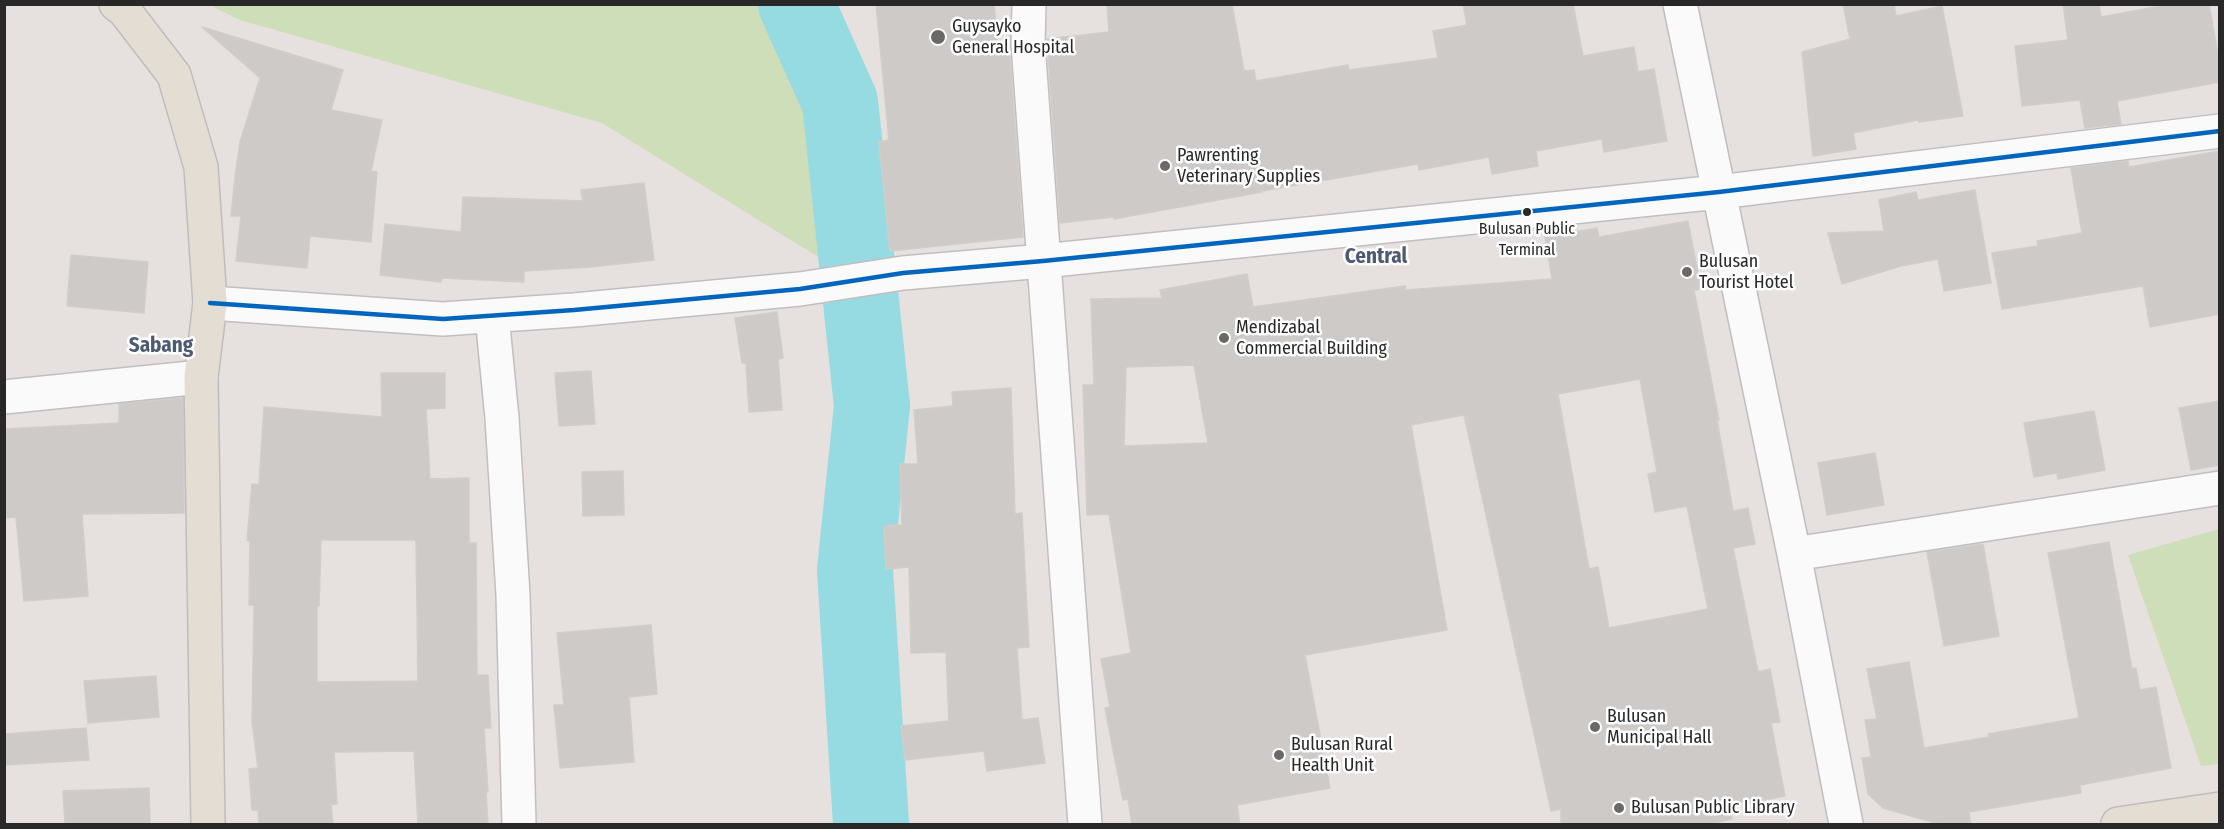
<!DOCTYPE html>
<style>
body{margin:0}
#map{position:relative;width:2224px;height:829px;overflow:hidden;background:#e6e1de;font-family:"Fira Sans Condensed",sans-serif}
canvas{display:block}
.frame{position:absolute;inset:0;border:6px solid #282828;pointer-events:none}
</style>
<div id="map">
<canvas width="2224" height="829"></canvas>
<div class="frame"></div>
</div>
<script>
const context = document.querySelector('canvas').getContext('2d');
context.lineJoin = 'round';
function paint(path, color) {
  context.fillStyle = color;
  context.fill(path, 'evenodd');
}
function shape(rows) {
  const path = new Path2D();
  for (const r of rows) {
    path.moveTo(r[0], r[1]);
    for (let i = 2; i < r.length; i += 2) path.lineTo(r[i], r[i + 1]);
  }
  return path;
}
function stroke(path, color, width, dash) {
  context.strokeStyle = color;
  context.lineWidth = width;
  context.lineCap = dash ? 'butt' : 'round';
  context.setLineDash(dash || []);
  context.stroke(path);
}
function write(font, color, halo, rows, align = 'center') {
  context.font = font + ' "Fira Sans Condensed",sans-serif';
  context.lineWidth = 5;
  context.setLineDash([]);
  context.textBaseline = 'middle';
  context.strokeStyle = halo;
  context.fillStyle = color;
  for (const [text, x, y, turn = 0] of rows) {
    context.save();
    context.translate(x, y);
    context.rotate((+turn || 0) * Math.PI / 180);
    context.textAlign = isNaN(turn) ? turn : align;
    if (halo) context.strokeText(text, 0, 0);
    context.fillText(text, 0, 0);
    context.restore();
  }
}
paint(shape([
 [209,5,773,5,773,8,825,110,839,270,602,123,240,20],
 [2219,529,2219,764,2201,766,2128,555]
]), '#cedeb9');
stroke(shape([
 [796,4,840,102,872,406,855,570,871,824]
]), '#97dbe2', 76);
const building = shape([
 [876,4,994,4,998,45,1009,44,1023,237,890,251,879,142,889,140,876,4],
 [1107,4,1232,4,1244,71,1254,70,1256,81,1348,65,1349,70,1438,58,1433,31,1467,25,1463,4,1573,4,1583,56,1634,47,1638,72,1654,69,1667,141,1604,152,1602,139,1536,151,1538,166,1492,174,1489,157,1419,170,1418,164,1262,191,1262,192,1114,219,1114,217,1060,223,1047,39,1109,32,1107,4],
 [1843,4,1894,4,1896,16,1942,6,1963,116,1919,122,1918,120,1853,133,1856,149,1813,156,1802,52,1850,39,1843,4],
 [2063,4,2099,4,2101,17,2172,4,2209,4,2220,66,2220,82,2117,101,2121,124,2085,128,2080,100,2022,106,2015,46,2068,40,2063,4],
 [202,27,343,70,331,110,382,120,371,171,377,172,371,242,310,236,307,268,236,261,241,216,231,216,235,177,240,142,260,78,202,27],
 [2220,151,2220,314,2150,327,2143,286,2002,309,1992,253,2038,246,2037,241,2082,233,2071,168,2128,161,2129,167,2220,151],
 [644,183,654,260,591,267,524,271,524,282,442,278,441,282,380,275,385,224,461,232,463,197,583,201,581,190,644,183],
 [1975,190,1991,283,1944,291,1938,259,1901,266,1842,284,1828,233,1884,231,1879,200,1916,192,1918,200,1975,190],
 [1688,221,1701,289,1694,290,1719,420,1717,420,1733,511,1748,508,1755,544,1733,548,1758,672,1770,669,1780,722,1771,723,1785,796,1730,807,1732,819,1705,825,1561,825,1561,809,1551,811,1464,415,1411,425,1447,630,1305,655,1330,788,1237,805,1240,825,1132,825,1128,799,1123,800,1113,750,1105,708,1110,707,1101,659,1131,653,1109,514,1087,515,1083,385,1094,385,1091,299,1162,298,1160,290,1247,274,1253,307,1405,286,1406,290,1552,279,1545,237,1597,228,1599,237,1688,221],
 [1194,365,1208,443,1124,446,1126,367,1194,365],
 [1640,379,1657,472,1648,474,1655,512,1687,506,1708,609,1609,628,1598,567,1589,569,1558,394,1640,379],
 [71,255,148,262,144,313,67,306,71,255],
 [777,312,783,358,778,359,782,410,749,412,746,363,742,363,735,318,777,312],
 [591,371,595,424,559,426,555,373,591,371],
 [381,373,445,373,445,408,426,409,430,479,469,478,469,543,476,543,477,675,488,675,491,728,484,728,488,792,486,792,488,825,418,825,414,751,334,752,337,804,331,805,333,825,259,825,258,810,252,810,249,769,258,768,252,722,254,605,249,605,250,541,247,540,252,484,259,485,264,407,382,417,381,373],
 [321,540,416,540,418,681,317,682,317,606,319,606,321,540],
 [1011,388,1015,514,1022,513,1029,647,1017,648,1022,720,1038,718,1045,763,987,771,984,751,905,760,901,726,949,721,946,652,911,653,909,567,886,569,884,526,902,525,900,464,918,464,914,410,953,406,952,392,1011,388],
 [183,398,184,513,82,514,88,596,24,601,16,517,4,518,4,429,119,423,119,404,183,398],
 [2220,401,2220,465,2191,470,2179,408,2220,401],
 [2094,411,2105,470,2058,479,2057,473,2034,477,2024,423,2094,411],
 [1875,453,1884,505,1827,515,1818,463,1875,453],
 [623,471,624,515,583,516,582,472,623,471],
 [2109,542,2132,669,2136,668,2140,690,2156,687,2171,768,2080,785,2081,793,1969,812,1971,825,1942,825,1883,808,1868,794,1862,758,1871,757,1865,720,1877,719,1867,669,1909,662,1924,748,1989,737,1988,734,2079,718,2048,553,2109,542],
 [1983,544,1999,636,1944,646,1927,552,1983,544],
 [651,625,657,694,629,697,634,762,560,768,554,705,564,705,557,633,651,625],
 [156,676,159,717,88,723,84,681,156,676],
 [86,728,89,760,4,765,4,734,86,728],
 [149,788,150,825,65,825,63,791,149,788]
]);
paint(building, '#cdcac7');
stroke(building, '#d1cdca', 1.5);
const minor = shape([
 [1029,4,1028,44,1085,824],
 [1680,4,1794,554,1846,824],
 [210,303,443,319,574,310,800,289,903,273,1043,261,1719,192,2220,131],
 [492,316,502,418,513,595,519,824],
 [4,397,201,377],
 [1794,554,2220,488]
]);
const major = shape([
 [116,4,124,10,174,75,201,167,210,303,201,377,208,824],
 [2118,824,2220,809]
]);
stroke(minor, '#c0bfbf', 36);
stroke(major, '#bfbdbc', 36);
stroke(minor, '#fbfafa', 33);
stroke(major, '#e3ddd4', 33);
stroke(shape([
 [210,303,443,319,574,310,800,289,903,273,1043,261,1719,192,2220,131]
]), '#0065bd', 4.5);
for (const [x, y, r, color] of [
 [938,37,8,"#6a6968"],
 [1165,166,6,"#6a6968"],
 [1527,212,5,"#282828"],
 [1687,272,6,"#6a6968"],
 [1224,338,6,"#6a6968"],
 [1595,727,6,"#6a6968"],
 [1279,755,6,"#6a6968"],
 [1619,808,6,"#6a6968"]
]) {
  const dot = new Path2D();
  dot.arc(x, y, r, 0, 2 * Math.PI);
  context.fillStyle = color;
  context.fill(dot);
  stroke(dot, '#fff', 2);
}
write('16px', '#282828', '#fff', [
 ["Bulusan Public",1527,230],
 ["Terminal",1527,251]
]);
write('18px', '#282828', '#fff', [
 ["Guysayko",952,27],
 ["General Hospital",952,48],
 ["Pawrenting",1177,156],
 ["Veterinary Supplies",1177,177],
 ["Bulusan",1699,262],
 ["Tourist Hotel",1699,283],
 ["Mendizabal",1236,328],
 ["Commercial Building",1236,349],
 ["Bulusan",1607,717],
 ["Municipal Hall",1607,738],
 ["Bulusan Rural",1291,745],
 ["Health Unit",1291,766],
 ["Bulusan Public Library",1631,808]
], 'left');
write('bold 21px', '#4c5a74', '#fff', [
 ["Central",1376,257],
 ["Sabang",161,346]
]);
</script>
